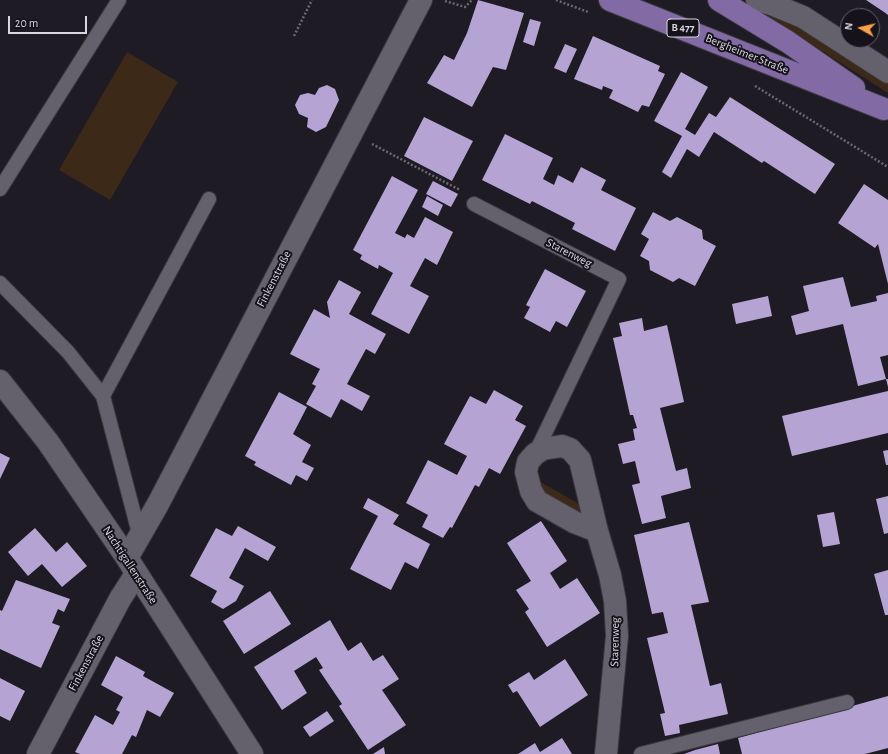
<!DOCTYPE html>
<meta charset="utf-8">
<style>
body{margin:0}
#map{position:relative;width:888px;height:754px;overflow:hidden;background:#1e1b24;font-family:"Alegreya Sans",sans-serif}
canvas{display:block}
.north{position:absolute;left:840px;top:8px;width:40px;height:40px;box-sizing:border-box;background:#15121b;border:1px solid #636169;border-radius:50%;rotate:278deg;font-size:11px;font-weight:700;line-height:16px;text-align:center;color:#d9d7dd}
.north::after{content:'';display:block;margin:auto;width:14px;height:18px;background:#f7a149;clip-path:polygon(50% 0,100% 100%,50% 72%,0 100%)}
.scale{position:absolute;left:8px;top:16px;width:79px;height:18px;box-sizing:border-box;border:2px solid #d9d7dd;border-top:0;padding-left:5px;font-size:12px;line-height:14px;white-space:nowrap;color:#d9d7dd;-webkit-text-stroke:3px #15121b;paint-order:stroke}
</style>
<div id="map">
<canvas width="888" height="754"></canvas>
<div class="north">N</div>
<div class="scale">20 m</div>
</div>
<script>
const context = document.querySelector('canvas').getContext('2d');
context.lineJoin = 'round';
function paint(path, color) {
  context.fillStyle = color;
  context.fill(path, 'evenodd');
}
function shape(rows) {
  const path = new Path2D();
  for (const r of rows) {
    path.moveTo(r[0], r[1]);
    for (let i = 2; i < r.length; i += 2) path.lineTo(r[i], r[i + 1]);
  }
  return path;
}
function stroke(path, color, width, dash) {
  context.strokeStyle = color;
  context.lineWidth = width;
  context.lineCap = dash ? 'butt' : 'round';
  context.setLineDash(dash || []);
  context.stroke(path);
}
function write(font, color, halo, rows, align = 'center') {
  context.font = font + ' "Alegreya Sans",sans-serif';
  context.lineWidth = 4;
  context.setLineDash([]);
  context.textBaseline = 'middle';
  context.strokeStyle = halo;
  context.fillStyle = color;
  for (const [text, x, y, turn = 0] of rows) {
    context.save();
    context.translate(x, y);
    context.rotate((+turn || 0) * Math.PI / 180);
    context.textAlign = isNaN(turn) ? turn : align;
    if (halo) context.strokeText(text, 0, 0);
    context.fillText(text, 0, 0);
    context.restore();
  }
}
paint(shape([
 [773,13,826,41,888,82,888,93,769,17],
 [127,52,178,82,110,200,59,170],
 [537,480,581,505,583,513,581,514,542,492]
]), '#3d2917');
paint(shape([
 [478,0,524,13,506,70,493,67,472,107,427,83,444,55,454,60,467,33],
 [866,0,888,0,888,15,884,12],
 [530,19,541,22,534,46,523,42],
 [593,36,660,66,658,71,665,74,649,107,642,105,638,112,609,98,613,90,603,86,602,90,574,79],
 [565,44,577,49,566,73,554,68],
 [681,72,708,87,685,129,695,135,709,113,716,117,730,97,835,164,815,194,764,161,762,163,714,132,699,157,687,149,671,178,662,172,682,136,654,121],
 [327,85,335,89,339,100,326,127,316,132,307,127,308,118,299,114,295,105,300,95,308,93,315,95,319,88],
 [424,117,473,141,452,181,404,156],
 [505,134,553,158,543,179,554,185,558,175,573,183,581,167,606,180,601,190,636,208,615,251,572,229,575,223,532,201,530,204,482,180],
 [392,176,418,190,395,233,405,238,407,234,414,238,425,217,453,232,437,265,425,258,410,286,429,296,409,334,371,314,393,273,379,265,378,269,360,259,362,255,353,250],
 [433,181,458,194,451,207,426,194],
 [864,184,888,200,888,284,878,244,875,248,838,223],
 [427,196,443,205,438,216,422,207],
 [653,212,670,221,677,217,702,230,703,239,716,246,695,286,679,278,673,282,650,270,649,261,640,256,649,239,641,234],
 [545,269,586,291,567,327,556,321,550,332,524,318,530,307,526,305],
 [843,277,851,307,877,301,876,296,888,293,888,355,880,357,886,379,888,379,888,387,886,379,858,386,843,324,796,335,791,316,809,311,803,286],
 [339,280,361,292,349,314,386,334,375,354,366,349,347,384,370,396,362,411,341,399,331,418,306,404,316,386,312,384,320,369,290,354,314,309,330,318,327,302],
 [768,296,772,316,736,324,732,304],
 [642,318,644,331,667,325,684,402,660,408,676,471,687,468,691,488,661,496,666,518,642,524,632,485,640,483,635,461,623,464,618,444,635,440,633,429,637,428,633,415,630,415,613,338,622,336,619,323],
 [494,390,523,406,515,420,526,426,500,474,489,468,479,487,475,485,452,528,450,527,443,538,422,527,428,515,406,503,428,460,457,475,467,456,444,444,470,396,486,404],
 [888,391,888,433,792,456,782,416],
 [279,392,307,407,293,434,311,445,302,462,314,468,307,481,296,475,291,485,254,465,256,462,245,456],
 [888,450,888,465,886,465,883,451],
 [0,453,10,458,0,479],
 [888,496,888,533,884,534,876,499],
 [368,498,399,515,393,524,430,544,418,569,405,562,391,590,350,569,378,516,363,508],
 [834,512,840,544,823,547,817,515],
 [541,521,567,561,550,573,560,589,577,578,600,613,547,647,525,612,529,609,516,590,531,581,507,543],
 [689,522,709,602,691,605,710,686,721,683,728,714,679,725,680,733,665,736,660,714,665,713,647,638,668,633,663,612,652,614,634,535],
 [238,526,276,547,268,561,245,548,229,578,244,586,236,601,223,609,211,602,217,591,190,576,216,528,232,536],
 [35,528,56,552,67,542,87,566,62,587,42,564,28,576,8,552],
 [888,570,888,615,885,615,874,574],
 [16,580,70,599,64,612,58,609,52,623,60,626,41,668,0,649,0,610,2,611],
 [270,591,291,624,244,654,223,621],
 [330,620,348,651,361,642,373,661,383,655,399,679,382,690,406,725,368,750,339,706,342,704,319,670,323,668,316,657,294,671,307,693,282,710,254,667],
 [116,656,145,672,143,676,174,693,160,717,147,710,136,737,132,735,122,754,80,754,75,752,95,715,113,725,120,712,116,710,123,697,101,685],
 [565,659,588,695,540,727,517,691,513,693,508,685,529,672,534,680],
 [0,678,25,691,10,721,0,716],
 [888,696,888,748,865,754,742,754,738,738],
 [327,711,334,721,310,737,303,727],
 [562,738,572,754,518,754,535,743,540,752],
 [718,744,720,754,684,754,695,750],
 [384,747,385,754,373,754]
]), '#b5a4d3');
const lane = shape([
 [0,189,119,0],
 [474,204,619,279,535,454],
 [0,283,68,352,103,396,140,537],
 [103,396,209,199],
 [641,754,847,702]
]);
const street = shape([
 [757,0,774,5,803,17,888,72],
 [597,531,574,522,537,501,531,491,526,472,528,462,535,454,543,449,562,446,570,449,580,460,597,531,610,575,615,601,617,636,606,754],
 [38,754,120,599,136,574]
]);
const secondary = shape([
 [0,381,48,442,127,558,252,754],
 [127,558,158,504,421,0]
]);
const primary = shape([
 [610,0,884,109],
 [719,0,788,42,854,88]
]);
stroke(lane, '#3a383f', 16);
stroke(street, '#3a383f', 24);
stroke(secondary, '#3a383f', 24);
stroke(primary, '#3a383f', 24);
stroke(shape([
 [556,0,588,12],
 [445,1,465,7,472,0],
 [294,36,312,0],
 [755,86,888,167],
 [372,144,460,190]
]), '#6b6870', 2.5, [2, 2]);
stroke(lane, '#65616c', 14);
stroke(street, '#65616c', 22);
stroke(secondary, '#65616c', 22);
stroke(primary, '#826ba4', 22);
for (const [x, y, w] of [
 [683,28,32]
]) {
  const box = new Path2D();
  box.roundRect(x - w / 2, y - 9, w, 18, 3);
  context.fillStyle = '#15121b';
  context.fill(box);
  stroke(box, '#d9d7dd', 1);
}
write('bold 11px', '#d9d7dd', null, [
 ["B 477",683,28]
]);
write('12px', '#d9d7dd', '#15121b', [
 ["Bergheimer Straße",747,54,22],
 ["Starenweg",569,253,27],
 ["Finkenstraße",274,279,-63],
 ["Nachtigallenstraße",130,565,57],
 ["Starenweg",615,642,-89],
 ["Finkenstraße",86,663,-62]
]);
</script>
